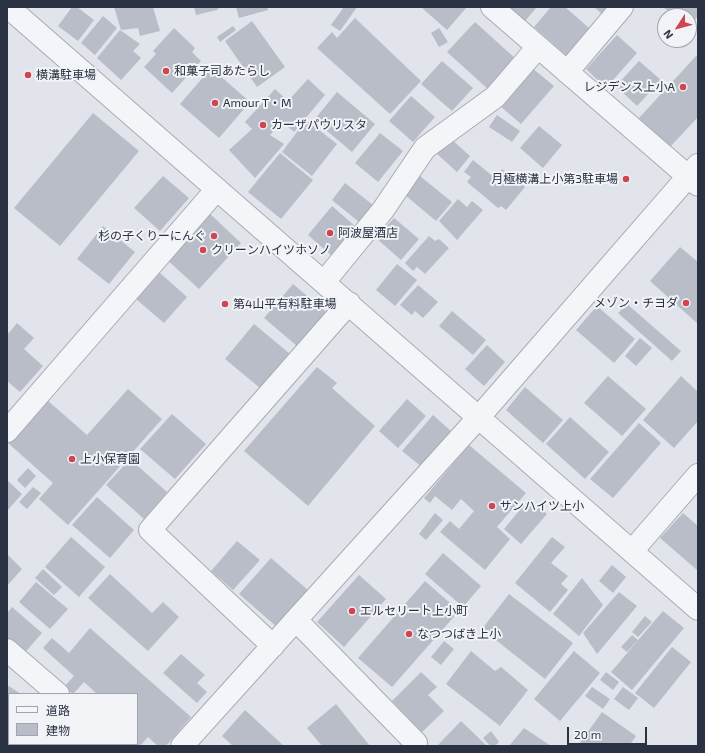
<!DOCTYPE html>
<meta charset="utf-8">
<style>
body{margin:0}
#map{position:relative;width:705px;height:753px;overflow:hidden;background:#e1e4ea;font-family:"Exo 2","Noto Sans JP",sans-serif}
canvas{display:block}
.frame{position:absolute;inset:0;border:8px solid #293142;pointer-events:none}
.legend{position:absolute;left:8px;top:693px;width:130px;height:52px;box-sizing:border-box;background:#f1f3f7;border:1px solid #a1a5af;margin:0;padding:5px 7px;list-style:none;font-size:12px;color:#293142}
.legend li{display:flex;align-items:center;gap:8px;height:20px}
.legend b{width:20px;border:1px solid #a1a5af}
.north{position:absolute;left:657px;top:8px;width:40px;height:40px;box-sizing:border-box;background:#f1f3f7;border:1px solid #a1a5af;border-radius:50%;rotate:234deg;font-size:11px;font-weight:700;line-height:16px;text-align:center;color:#293142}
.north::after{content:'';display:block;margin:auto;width:14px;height:18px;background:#d04552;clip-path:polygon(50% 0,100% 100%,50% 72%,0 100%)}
.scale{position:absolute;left:567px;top:727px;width:80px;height:18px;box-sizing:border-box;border:2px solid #293142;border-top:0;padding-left:5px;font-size:12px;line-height:14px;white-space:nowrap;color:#293142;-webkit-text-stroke:3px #f1f3f7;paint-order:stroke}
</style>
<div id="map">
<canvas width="705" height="753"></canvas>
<div class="frame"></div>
<ul class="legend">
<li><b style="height:5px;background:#f4f5f8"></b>道路</li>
<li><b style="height:11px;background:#b8bdc7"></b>建物</li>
</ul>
<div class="north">N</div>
<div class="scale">20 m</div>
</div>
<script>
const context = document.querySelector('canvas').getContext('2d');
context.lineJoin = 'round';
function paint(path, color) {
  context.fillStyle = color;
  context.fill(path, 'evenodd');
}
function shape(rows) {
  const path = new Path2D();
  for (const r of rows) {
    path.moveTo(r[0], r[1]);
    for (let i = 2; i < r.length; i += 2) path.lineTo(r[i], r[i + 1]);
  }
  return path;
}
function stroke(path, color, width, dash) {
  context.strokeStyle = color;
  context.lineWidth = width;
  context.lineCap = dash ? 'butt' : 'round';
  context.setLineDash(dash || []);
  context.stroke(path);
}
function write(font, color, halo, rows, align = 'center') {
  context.font = font + ' "Exo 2","Noto Sans JP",sans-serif';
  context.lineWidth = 4;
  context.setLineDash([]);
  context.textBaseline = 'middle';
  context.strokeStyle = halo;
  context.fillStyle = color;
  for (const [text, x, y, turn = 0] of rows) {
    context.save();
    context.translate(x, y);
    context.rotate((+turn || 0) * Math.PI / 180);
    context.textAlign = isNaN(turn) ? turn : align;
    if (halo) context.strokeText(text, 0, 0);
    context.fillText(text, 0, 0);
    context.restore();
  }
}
paint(shape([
 [72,7,77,7,94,20,78,41,58,26],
 [114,7,153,7,160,31,140,36,138,28,121,30],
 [194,7,220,7,217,10,196,15],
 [236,7,267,7,268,10,239,18],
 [344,7,357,7,340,31,331,25],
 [421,7,467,7,447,30],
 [507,7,537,7,525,21],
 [551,7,565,7,589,28,566,55,534,27],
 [594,7,608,7,602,14],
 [663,7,698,7,698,16,689,27,689,16,674,16],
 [103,16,117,28,95,55,81,43],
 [355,18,421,81,390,114,317,48,332,32,337,38],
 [252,21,285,67,257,87,225,41],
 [475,22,517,60,489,90,447,52],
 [233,26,236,30,220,42,217,37],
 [174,28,195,48,192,52,201,61,172,93,144,67,156,54,153,51],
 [439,28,448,42,439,47,431,33],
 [120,30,140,44,133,51,141,58,121,80,97,58],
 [617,35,637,53,606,88,586,69],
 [696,56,698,57,698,117,670,147,639,118],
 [442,61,473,88,452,111,421,84],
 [639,61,661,80,637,106,616,86],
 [211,68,250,102,219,138,180,104],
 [532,68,554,86,521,124,500,106],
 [308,79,325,95,294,132,281,121,270,135,284,144,255,178,229,150,252,129,245,122,275,89,288,101],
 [337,92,375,124,352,152,314,120],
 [411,96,435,117,413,142,389,121],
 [93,113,139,151,60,246,14,208],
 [497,115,520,131,512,142,489,127],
 [306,120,337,144,312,176,282,152],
 [539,126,562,145,543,168,520,148],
 [380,133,403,151,378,182,355,163],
 [450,138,470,156,457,172,436,153],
 [280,153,313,180,281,219,248,192],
 [473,160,495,178,502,169,525,187,506,210,501,206,498,208,467,182,471,177,464,172],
 [163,176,189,198,160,231,134,208],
 [420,176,452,202,436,221,405,195],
 [345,183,373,205,359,222,332,200],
 [458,199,467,207,472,201,483,210,457,240,439,221],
 [332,206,356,227,332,256,308,235],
 [207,211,241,243,199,289,165,258],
 [394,218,419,239,401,260,376,238],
 [103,226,135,252,109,284,77,259],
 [429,236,435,241,439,239,449,248,425,274,417,267,413,271,405,263],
 [680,247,698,262,698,324,650,281],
 [397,264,417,280,395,306,376,290],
 [160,273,187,297,164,323,136,299],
 [293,284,326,312,297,346,264,318],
 [418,285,438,302,423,318,415,311,412,315,400,305],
 [627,304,681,351,672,361,618,313],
 [597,306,635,339,614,363,576,330],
 [452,311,486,340,473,355,439,326],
 [17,323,34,338,24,349,43,366,20,392,7,381,7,335],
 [254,324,289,353,260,388,225,359],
 [640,338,652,348,636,366,625,356],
 [487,345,505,362,484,386,465,369],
 [317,367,337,383,332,388,375,426,308,506,244,451],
 [608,376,646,409,622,436,584,403],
 [681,376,698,392,698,421,674,448,643,420],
 [525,387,563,420,543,443,506,410],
 [128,389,162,419,68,525,39,499,53,483,8,443,47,400,87,435],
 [407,399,426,416,398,448,379,431],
 [172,414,206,444,175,479,140,449],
 [433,415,452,432,422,467,402,451],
 [570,417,609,452,585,479,546,444],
 [639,423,661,443,613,498,590,479],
 [469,445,526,493,497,527,510,539,485,570,440,532,450,521,459,529,474,511,461,499,452,510,435,496,430,503,424,498],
 [130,459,167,492,144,519,106,485],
 [28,468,36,476,25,488,17,480],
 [7,480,22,494,7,511],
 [33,487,41,493,27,509,19,502],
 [97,497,134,530,110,558,72,525],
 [529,499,547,514,521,544,504,529],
 [435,513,443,520,426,540,419,534],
 [683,513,698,526,697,570,660,538],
 [71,537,105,567,79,597,45,567],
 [552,537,565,547,551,563,568,576,561,584,568,590,550,612,515,583],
 [237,541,260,560,233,590,211,571],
 [443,553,481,586,463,607,425,574],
 [7,554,22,569,7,586],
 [271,558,309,591,277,627,239,594],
 [612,565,626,577,613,593,599,581],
 [43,569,62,587,54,595,35,578],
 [110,574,152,613,163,602,179,617,148,651,88,598],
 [359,575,386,599,344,647,317,622],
 [582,578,603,605,579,636,553,614],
 [425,581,459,611,392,687,358,658],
 [36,582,68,609,50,629,19,602],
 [619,592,637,606,597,654,583,633],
 [509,594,573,643,545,679,482,629],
 [12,607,42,633,21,657,7,645,7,613],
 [663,611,684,628,632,690,611,672],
 [645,616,652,622,638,637,632,632],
 [90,628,191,717,166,746,158,746,148,737,140,746,132,746,130,744,137,744,137,694,97,694,84,682,73,694,64,687,74,676,43,648,52,638,69,653],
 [632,635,638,640,627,652,621,647],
 [444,641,454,649,441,665,431,657],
 [672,647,691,662,654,708,635,693],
 [471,651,495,671,501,667,528,690,500,726,446,684],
 [574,651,600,673,560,721,534,699],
 [181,654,205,675,197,683,207,692,197,703,163,673],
 [421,672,437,687,428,695,444,711,422,732,392,701],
 [606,672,619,682,613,690,600,680],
 [7,685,21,694,9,694,9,717,7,720],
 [592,687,610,699,603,709,585,696],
 [623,687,638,698,629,710,614,699],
 [336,704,370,746,322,746,307,728],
 [245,710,284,746,233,746,222,736],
 [602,712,636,736,629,746,582,746,579,744],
 [461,721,487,746,437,746],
 [524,728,551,746,509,746],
 [491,731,499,742,495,746,490,746,483,738],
 [21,744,50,744,48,746,25,746]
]), '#b8bdc7');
const minor = shape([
 [8,7,698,609],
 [492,7,698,185],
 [567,72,622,7],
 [324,282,383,210,425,148,495,97,538,47],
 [7,431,217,189],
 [632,551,698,475],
 [296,620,416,743],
 [273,646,150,530,349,303],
 [7,650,58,694],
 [114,744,117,746],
 [182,746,479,417,698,165]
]);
stroke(minor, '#a6abb4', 24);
stroke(minor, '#f4f5f8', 22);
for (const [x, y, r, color] of [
 [166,71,4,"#d04552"],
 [28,75,4,"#d04552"],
 [683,87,4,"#d04552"],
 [215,103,4,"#d04552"],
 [263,125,4,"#d04552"],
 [626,179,4,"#d04552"],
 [330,233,4,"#d04552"],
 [214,236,4,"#d04552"],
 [203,250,4,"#d04552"],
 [686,303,4,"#d04552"],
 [225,304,4,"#d04552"],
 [72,459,4,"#d04552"],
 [492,506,4,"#d04552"],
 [352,611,4,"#d04552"],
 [409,634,4,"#d04552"]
]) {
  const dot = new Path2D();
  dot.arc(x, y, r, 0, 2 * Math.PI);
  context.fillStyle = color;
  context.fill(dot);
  stroke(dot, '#f1f3f7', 1.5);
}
write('12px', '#293142', '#f1f3f7', [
 ["和菓子司あたらし",174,71],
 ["横溝駐車場",36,75],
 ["レジデンス上小A",675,87,"right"],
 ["Amour T・M",223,103],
 ["カーザパウリスタ",271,125],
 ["月極横溝上小第3駐車場",618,179,"right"],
 ["阿波屋酒店",338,233],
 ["杉の子くりーにんぐ",206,236,"right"],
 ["クリーンハイツホソノ",211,250],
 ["メゾン・チヨダ",678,303,"right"],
 ["第4山平有料駐車場",233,304],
 ["上小保育園",80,459],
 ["サンハイツ上小",500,506],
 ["エルセリート上小町",360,611],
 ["なつつばき上小",417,634]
], 'left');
</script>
